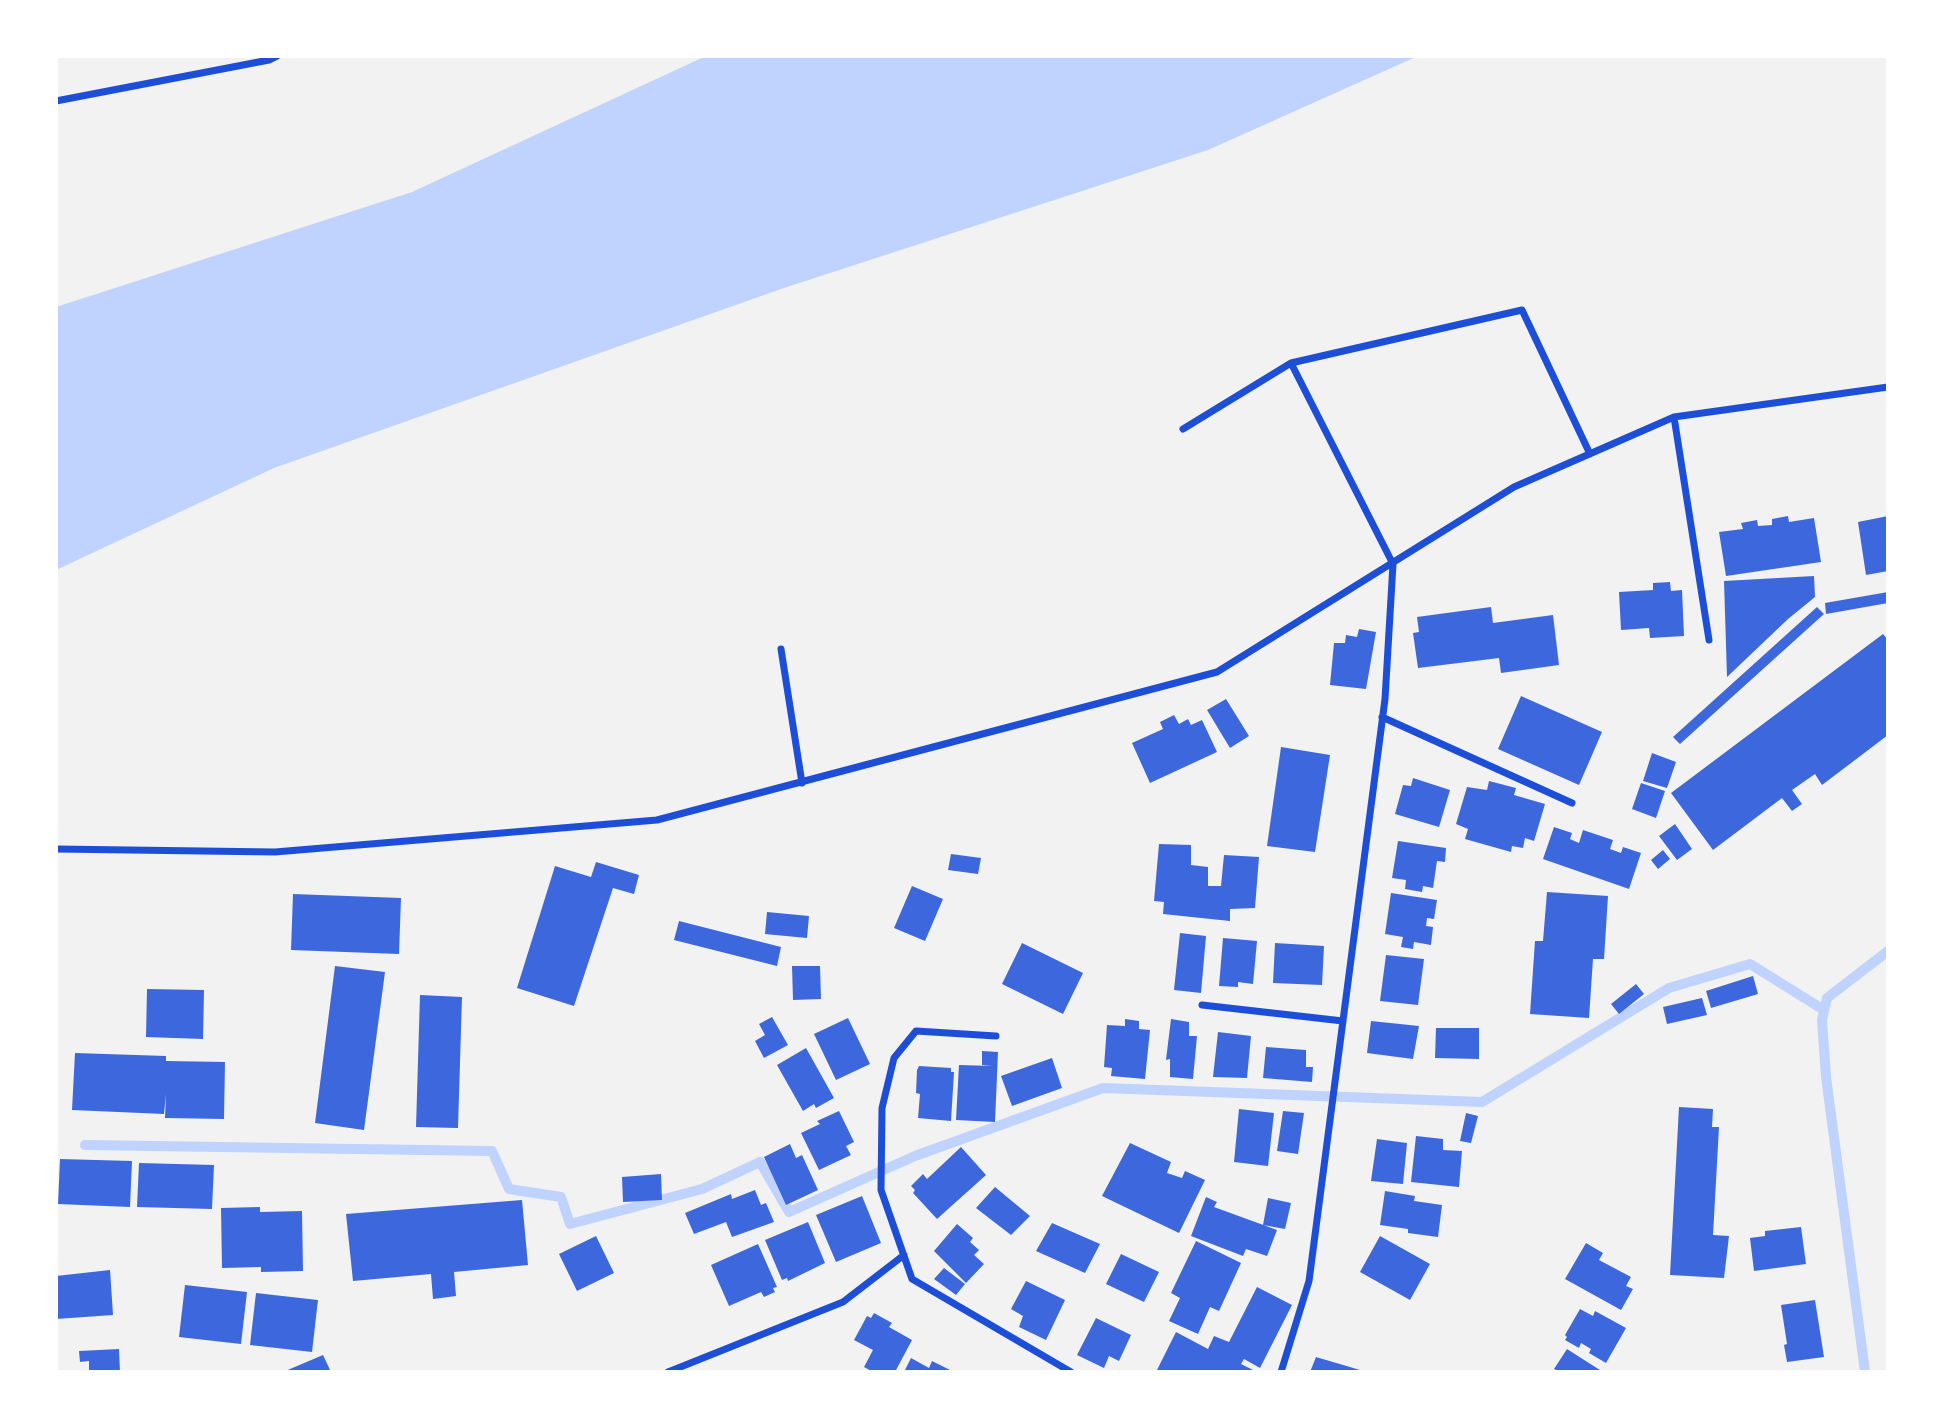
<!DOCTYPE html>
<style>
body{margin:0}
#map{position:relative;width:1944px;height:1428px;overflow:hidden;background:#f2f2f2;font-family:"Roboto Condensed",sans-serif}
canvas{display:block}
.frame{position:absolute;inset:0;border:58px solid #fff;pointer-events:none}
</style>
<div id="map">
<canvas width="1944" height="1428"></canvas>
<div class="frame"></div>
</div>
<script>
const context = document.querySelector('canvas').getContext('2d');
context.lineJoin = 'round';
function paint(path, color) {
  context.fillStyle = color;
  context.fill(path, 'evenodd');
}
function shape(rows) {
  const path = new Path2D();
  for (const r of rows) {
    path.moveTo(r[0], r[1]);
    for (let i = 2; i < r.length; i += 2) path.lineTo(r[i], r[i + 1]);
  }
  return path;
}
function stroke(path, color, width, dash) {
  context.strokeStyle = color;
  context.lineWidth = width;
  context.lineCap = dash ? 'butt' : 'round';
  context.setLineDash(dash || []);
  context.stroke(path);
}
paint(shape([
 [706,56,1418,56,1208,150,784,288,274,468,56,570,56,307,412,192]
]), '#bfd3fe');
stroke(shape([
 [85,1145,492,1151,509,1189,561,1197,570,1224,702,1189,760,1162,789,1212,915,1156,1103,1088,1482,1102,1669,988,1750,964,1824,1010],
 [1865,1372,1826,1077,1822,1020,1827,998,1888,951]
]), '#bfd3fe', 10);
paint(shape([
 [1788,516,1789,522,1814,518,1821,562,1726,576,1719,532,1743,529,1741,523,1757,520,1758,526,1772,525,1772,519],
 [1888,516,1888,571,1866,575,1858,522],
 [1814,576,1815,597,1788,619,1727,677,1724,581],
 [1670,582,1671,591,1682,590,1684,636,1650,638,1649,628,1621,630,1619,592,1653,590,1653,583],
 [1888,592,1888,603,1826,614,1825,603],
 [1491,607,1493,623,1553,615,1559,665,1501,673,1499,658,1418,668,1413,633,1419,632,1417,617],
 [1817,607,1824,614,1680,744,1673,737],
 [1359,629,1376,632,1366,689,1330,685,1334,643,1345,643,1346,635,1357,637],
 [1883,634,1888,640,1888,735,1822,785,1815,774,1792,790,1802,804,1792,811,1782,798,1713,850,1671,793],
 [1521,696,1602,732,1579,785,1498,749],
 [1226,699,1249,736,1230,748,1207,710],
 [1174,715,1179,724,1188,719,1191,725,1202,720,1217,752,1150,783,1132,743,1163,729,1160,722],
 [1281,747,1330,755,1315,852,1267,846],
 [1652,753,1676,762,1667,788,1643,781],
 [1413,778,1450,790,1439,827,1395,814,1403,785,1411,786],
 [1489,781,1516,788,1514,795,1545,804,1534,841,1525,838,1523,848,1512,846,1511,852,1465,839,1468,829,1456,824,1467,787,1487,790],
 [1641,783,1665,791,1656,818,1632,809],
 [1675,824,1692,849,1677,860,1659,836],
 [1554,827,1572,833,1570,839,1579,843,1583,830,1613,840,1610,849,1621,853,1623,847,1641,853,1629,889,1543,859],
 [1398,841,1446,848,1445,862,1437,861,1433,888,1423,886,1422,892,1405,889,1406,880,1392,878],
 [1159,844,1191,845,1191,865,1208,867,1208,886,1221,886,1224,855,1259,857,1255,908,1230,909,1230,921,1163,914,1164,902,1154,901],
 [1663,850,1670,859,1658,869,1651,860],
 [951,854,981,858,978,874,948,870],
 [596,862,639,875,634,894,613,888,574,1006,517,988,555,866,591,877],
 [912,886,943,899,925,941,894,928],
 [1547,892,1608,896,1604,959,1593,959,1589,1018,1530,1014,1535,941,1543,941],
 [1391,893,1437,900,1434,919,1427,918,1426,926,1433,927,1431,945,1414,942,1413,949,1401,947,1403,937,1385,934],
 [293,894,401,898,399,954,291,950],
 [767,912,809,916,807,938,765,934],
 [679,921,781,947,777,966,674,940],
 [1180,933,1206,936,1201,993,1174,990],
 [1223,938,1257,941,1253,984,1238,982,1238,987,1219,986],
 [1022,943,1083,973,1063,1014,1002,984],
 [1275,943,1324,946,1322,985,1273,983],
 [1386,955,1424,959,1418,1005,1380,1001],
 [335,966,385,972,364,1130,315,1123],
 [792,966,820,966,821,999,793,1000],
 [1753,976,1758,994,1711,1008,1706,991],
 [1636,984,1644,994,1619,1014,1611,1004],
 [147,989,204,990,203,1039,146,1037],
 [420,995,462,997,458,1128,416,1127],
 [1702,998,1707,1015,1667,1024,1663,1007],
 [772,1017,788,1045,764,1058,755,1041,765,1035,759,1024],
 [848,1018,870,1064,836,1080,814,1034],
 [1125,1019,1139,1021,1139,1029,1150,1030,1145,1079,1111,1076,1112,1068,1104,1067,1107,1025,1125,1026],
 [1171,1019,1189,1022,1189,1036,1197,1036,1193,1079,1170,1077,1170,1059,1166,1060],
 [1371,1021,1419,1026,1413,1059,1367,1053],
 [1436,1028,1479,1028,1479,1059,1435,1058],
 [1218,1032,1251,1036,1247,1078,1213,1077],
 [1266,1047,1306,1050,1306,1067,1313,1067,1312,1082,1263,1078],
 [806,1048,834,1098,816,1108,814,1104,803,1111,777,1065],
 [982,1051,998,1052,995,1122,956,1120,959,1065,992,1066,982,1065],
 [75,1053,166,1056,166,1061,225,1062,224,1119,165,1118,166,1094,164,1114,72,1110],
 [1052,1058,1062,1088,1012,1106,1001,1076],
 [919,1066,951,1068,951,1072,954,1072,951,1121,918,1118,920,1094,916,1093,917,1070],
 [1679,1107,1713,1109,1712,1127,1719,1127,1713,1235,1729,1236,1724,1278,1670,1275],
 [1239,1109,1274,1113,1268,1166,1234,1162],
 [839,1111,854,1142,846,1146,851,1155,819,1170,801,1133,820,1124,817,1121],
 [1283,1111,1304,1113,1298,1154,1277,1151],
 [1466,1113,1478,1116,1471,1143,1460,1141],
 [1416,1136,1443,1139,1443,1150,1462,1151,1459,1187,1411,1182],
 [1377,1139,1407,1143,1403,1184,1371,1181],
 [1130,1143,1171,1162,1167,1173,1182,1178,1185,1171,1205,1180,1179,1233,1102,1196],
 [790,1144,796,1158,802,1155,818,1190,786,1205,764,1157],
 [961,1147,986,1175,937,1219,913,1193,915,1190,911,1186,923,1174,927,1179],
 [60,1159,132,1161,130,1207,58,1204],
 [139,1163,214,1165,212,1209,137,1207],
 [661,1174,662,1200,623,1202,622,1177],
 [995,1187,1030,1216,1011,1235,976,1208],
 [755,1190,761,1205,766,1203,774,1222,732,1237,726,1222,694,1234,685,1213,731,1194,732,1199],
 [1385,1191,1415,1196,1414,1201,1442,1205,1438,1237,1408,1233,1408,1229,1380,1225],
 [862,1196,881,1243,836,1262,816,1215],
 [1206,1197,1217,1202,1214,1207,1277,1230,1267,1256,1246,1249,1243,1256,1191,1236],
 [1268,1198,1291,1203,1285,1229,1263,1225],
 [522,1200,528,1265,454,1272,456,1296,433,1299,431,1274,353,1281,346,1214],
 [260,1207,260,1212,302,1211,303,1271,261,1272,261,1267,222,1268,221,1208],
 [808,1222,825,1263,788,1281,787,1278,782,1280,765,1240],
 [1052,1223,1100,1244,1085,1273,1036,1251],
 [957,1224,973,1238,970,1242,979,1250,974,1255,984,1264,966,1283,934,1251],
 [1801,1227,1806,1264,1754,1271,1750,1238,1765,1236,1765,1231],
 [596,1236,614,1273,577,1291,559,1254],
 [1380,1236,1430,1264,1410,1300,1360,1272],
 [1196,1241,1241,1263,1219,1311,1210,1307,1198,1334,1169,1321,1180,1298,1171,1293],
 [1586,1243,1603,1253,1599,1260,1631,1277,1626,1286,1633,1289,1621,1310,1565,1279],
 [758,1244,777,1287,773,1288,775,1292,764,1297,761,1292,729,1306,711,1265],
 [1121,1254,1159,1272,1144,1302,1106,1284],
 [944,1268,965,1284,956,1295,934,1279],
 [110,1270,113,1315,56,1319,56,1276],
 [1026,1281,1065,1300,1046,1340,1019,1327,1023,1316,1011,1309],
 [185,1285,247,1292,241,1344,179,1337],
 [1257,1287,1292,1305,1260,1368,1244,1359,1241,1364,1257,1372,1156,1372,1176,1332,1208,1349,1214,1336,1229,1342],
 [256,1293,318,1300,312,1352,250,1345],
 [1815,1300,1824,1357,1787,1362,1784,1345,1787,1344,1781,1305],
 [1580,1309,1593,1316,1595,1311,1626,1328,1606,1363,1589,1353,1591,1349,1581,1343,1579,1348,1565,1340,1567,1337,1565,1335],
 [874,1313,892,1323,889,1327,912,1340,895,1372,873,1372,864,1367,873,1350,854,1340,867,1316,871,1318],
 [1096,1318,1131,1335,1119,1361,1109,1356,1104,1368,1077,1355],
 [119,1349,120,1372,89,1371,89,1361,80,1362,79,1351],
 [1567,1349,1603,1372,1560,1372,1554,1369],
 [323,1355,331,1372,283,1372],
 [1316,1357,1360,1370,1359,1372,1310,1372],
 [911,1358,929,1368,932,1361,954,1372,904,1372]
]), '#3d67dc');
stroke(shape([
 [56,101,269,60,277,56],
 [1674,417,1709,640],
 [1183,429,1291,363,1522,310,1590,454],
 [781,649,802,783],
 [1382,717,1572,803],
 [56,849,275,852,657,820,1217,672,1514,487,1674,417,1888,387],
 [1202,1005,1343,1021],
 [996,1036,916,1031,894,1058,882,1108,881,1190,912,1279,1071,1372],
 [668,1372,843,1302,904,1255],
 [1281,1372,1309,1281,1385,699,1393,564,1291,363]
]), '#1d4ed8', 7);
</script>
